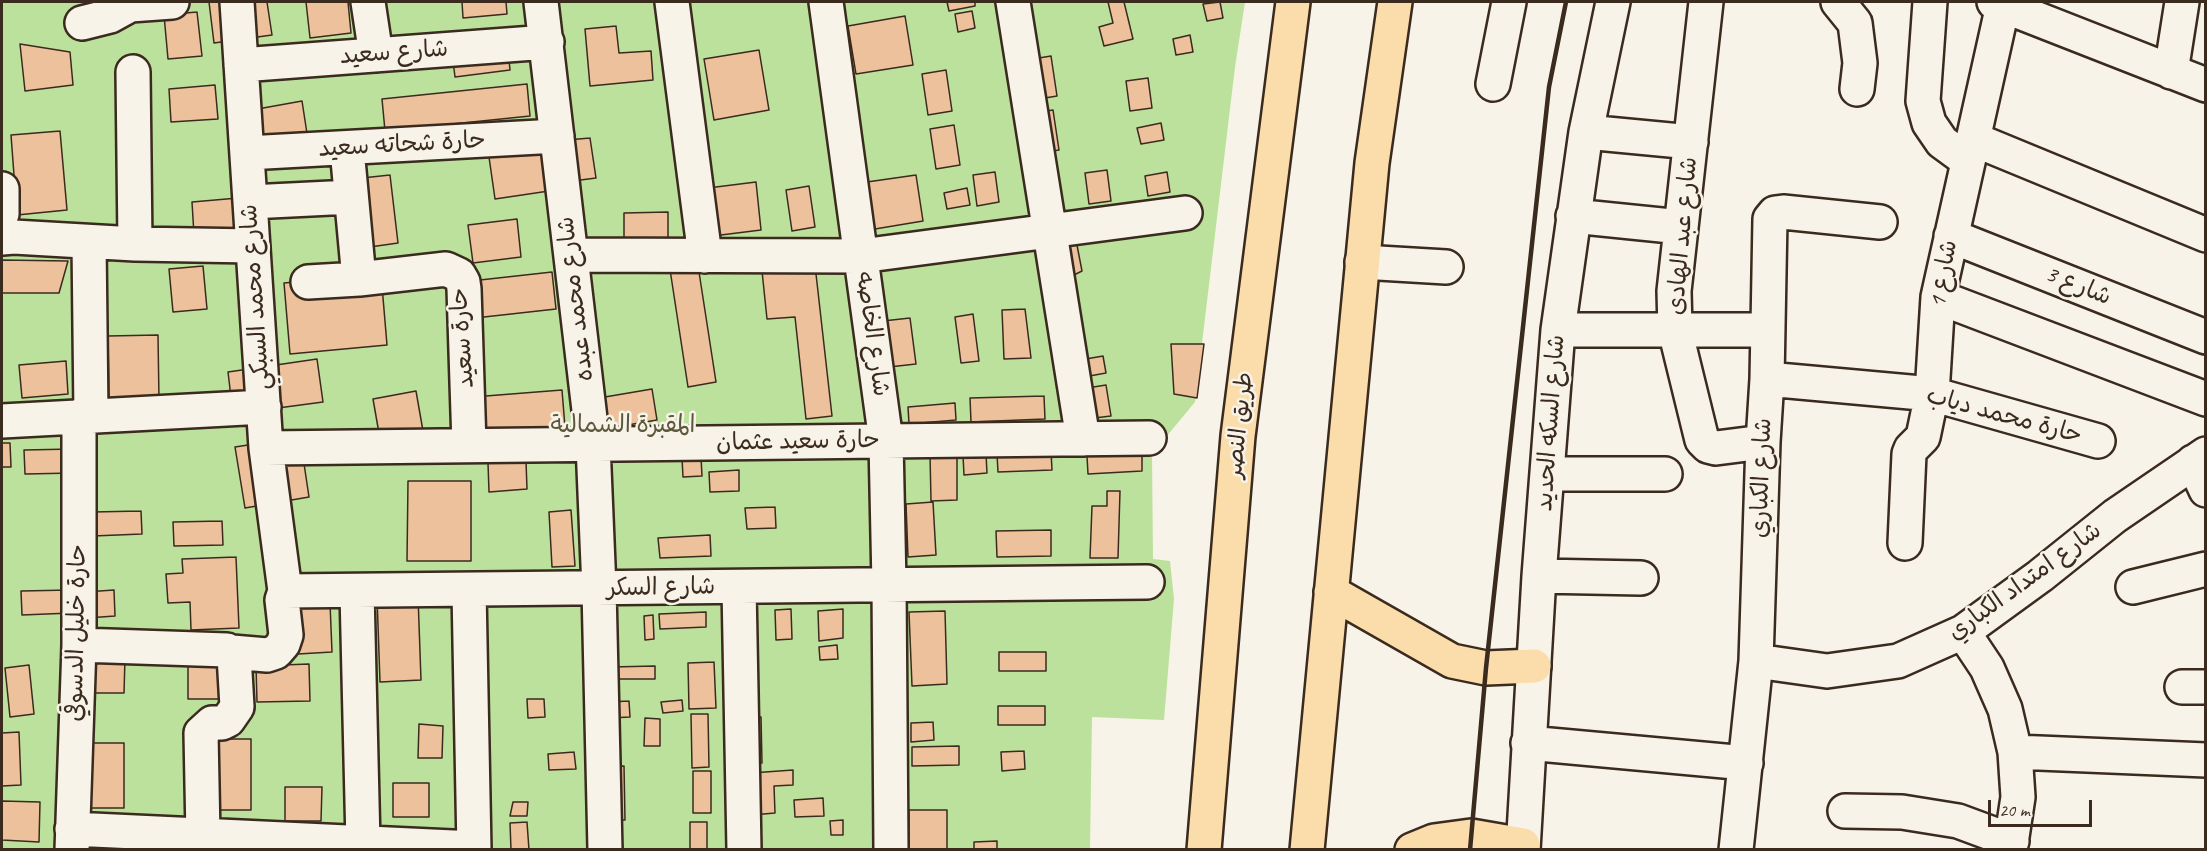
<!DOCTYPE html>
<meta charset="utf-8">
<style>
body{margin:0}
#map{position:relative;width:2207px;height:851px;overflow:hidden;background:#f7f3e8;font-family:Caveat,sans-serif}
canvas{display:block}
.frame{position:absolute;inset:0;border:3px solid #3b2a1e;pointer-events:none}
.scale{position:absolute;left:1988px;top:800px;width:104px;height:27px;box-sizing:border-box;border:3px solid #3b2a1e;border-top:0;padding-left:8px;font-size:18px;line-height:21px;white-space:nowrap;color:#3b2a1e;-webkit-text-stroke:4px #f7f3e8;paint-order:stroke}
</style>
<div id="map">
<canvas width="2207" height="851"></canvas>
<div class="frame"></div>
<div class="scale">20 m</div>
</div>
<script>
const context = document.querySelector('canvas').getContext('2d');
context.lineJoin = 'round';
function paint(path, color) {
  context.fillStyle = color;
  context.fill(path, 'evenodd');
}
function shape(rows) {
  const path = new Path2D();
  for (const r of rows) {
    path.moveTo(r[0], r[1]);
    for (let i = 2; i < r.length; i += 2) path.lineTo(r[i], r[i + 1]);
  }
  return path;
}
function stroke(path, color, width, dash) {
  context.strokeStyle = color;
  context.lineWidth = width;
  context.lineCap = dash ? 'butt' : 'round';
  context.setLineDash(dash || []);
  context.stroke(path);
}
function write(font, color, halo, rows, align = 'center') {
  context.font = font + ' Caveat,"Playpen Sans Arabic",sans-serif';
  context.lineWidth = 5;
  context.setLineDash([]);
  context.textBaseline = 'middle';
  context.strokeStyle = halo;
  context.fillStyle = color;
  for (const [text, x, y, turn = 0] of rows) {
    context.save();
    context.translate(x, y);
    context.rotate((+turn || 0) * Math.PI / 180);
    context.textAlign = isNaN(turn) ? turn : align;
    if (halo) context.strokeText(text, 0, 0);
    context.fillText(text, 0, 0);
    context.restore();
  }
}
paint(shape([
 [2,2,1245,2,1235,67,1195,402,1152,454,1153,559,1170,561,1174,599,1164,720,1092,717,1090,849,2,850]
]), '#bce19c');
const building = shape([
 [209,2,267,2,272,35,214,43,209,2],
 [306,2,348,2,351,33,310,38,306,2],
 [462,2,506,2,507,14,463,18,462,2],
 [947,2,975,2,975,6,949,11,947,2],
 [1108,2,1124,2,1133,39,1104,46,1099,27,1113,23,1108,2],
 [1220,2,1223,18,1207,21,1203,4,1220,2],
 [972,11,975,28,958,32,955,14,972,11],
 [197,12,202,56,168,59,164,15,197,12],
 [905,16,913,65,856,74,848,26,905,16],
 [616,26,619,53,651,51,653,80,590,86,585,29,616,26],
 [506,30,510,70,455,77,450,37,506,30],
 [1190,35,1193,52,1176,55,1173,39,1190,35],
 [20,44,70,52,73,85,25,91,20,44],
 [759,50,769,110,714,120,704,59,759,50],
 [1051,56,1057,96,1033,100,1027,60,1051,56],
 [946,70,952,111,928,115,922,74,946,70],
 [1148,78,1152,108,1130,111,1126,81,1148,78],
 [527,84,530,116,385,131,382,99,527,84],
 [215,85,218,119,171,122,169,89,215,85],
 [302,101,308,140,258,148,252,110,302,101],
 [1053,110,1059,150,1034,154,1028,114,1053,110],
 [1161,123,1164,140,1141,144,1137,128,1161,123],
 [954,125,960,165,936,169,930,129,954,125],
 [60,131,67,210,17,215,11,135,60,131],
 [590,138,596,178,573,181,567,140,590,138],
 [541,148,549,191,495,199,489,157,541,148],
 [1107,170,1111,201,1089,204,1085,173,1107,170],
 [995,172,999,202,977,206,973,175,995,172],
 [1167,172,1170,192,1148,196,1145,176,1167,172],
 [390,175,398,243,370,247,362,178,390,175],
 [916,175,923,221,875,229,867,182,916,175],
 [756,182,761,230,713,236,708,188,756,182],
 [809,186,815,227,792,231,786,190,809,186],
 [967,188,970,205,947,209,944,193,967,188],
 [238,198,240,231,194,235,192,202,238,198],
 [668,212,668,239,624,240,624,213,668,212],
 [517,219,521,257,473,263,468,225,517,219],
 [1076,240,1082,271,1060,282,1053,244,1076,240],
 [697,259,716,382,688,387,669,263,697,259],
 [2,260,68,261,59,293,2,293,2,260],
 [815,265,832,416,806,419,795,317,767,319,762,271,815,265],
 [203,266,207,309,173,312,169,269,203,266],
 [552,272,556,309,475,318,471,281,552,272],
 [381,274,387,345,290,354,284,283,381,274],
 [1025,309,1031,358,1004,359,1002,310,1025,309],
 [973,314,979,361,961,363,955,317,973,314],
 [910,318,916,364,889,367,883,321,910,318],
 [158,335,159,401,109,402,108,336,158,335],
 [1171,344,1204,344,1197,398,1174,394,1171,344],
 [1103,356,1106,373,1084,377,1080,360,1103,356],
 [317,359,323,402,233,414,228,372,317,359],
 [66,361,68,394,22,398,19,365,66,361],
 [1106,385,1111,416,1086,419,1081,389,1106,385],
 [652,389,657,420,604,429,599,398,652,389],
 [562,390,565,427,476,435,473,397,562,390],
 [416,391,423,431,380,439,373,399,416,391],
 [1044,396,1045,419,971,422,970,398,1044,396],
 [955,403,956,420,909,424,908,407,955,403],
 [300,437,309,497,245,508,235,447,300,437],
 [2,443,10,443,11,467,2,467,2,443],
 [73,449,74,473,25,474,24,450,73,449],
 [1051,451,1052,470,998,472,997,454,1051,451],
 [1142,453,1142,471,1088,474,1087,456,1142,453],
 [930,454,957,454,957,500,931,501,930,454],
 [986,454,987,473,964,475,963,456,986,454],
 [701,457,702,476,683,477,682,458,701,457],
 [526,461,527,489,489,492,488,463,526,461],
 [739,470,739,491,710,492,709,472,739,470],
 [408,481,471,481,471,561,407,561,408,481],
 [1107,491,1120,491,1118,558,1090,558,1092,506,1107,506,1107,491],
 [933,502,936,555,908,557,906,504,933,502],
 [775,507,776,528,747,529,745,508,775,507],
 [571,510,575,566,552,567,549,512,571,510],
 [141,511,142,534,93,536,92,512,141,511],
 [222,521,223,545,174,546,173,522,222,521],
 [1051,530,1051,556,997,557,996,531,1051,530],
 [710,535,711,556,660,558,658,538,710,535],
 [236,557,239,628,191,630,190,602,168,603,166,574,183,573,182,559,236,557],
 [70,590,71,613,22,615,21,591,70,590],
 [114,590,115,616,87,618,85,592,114,590],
 [418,596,421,680,380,682,377,597,418,596],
 [330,603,332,652,298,654,296,604,330,603],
 [791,609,792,639,776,640,775,610,791,609],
 [843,609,843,638,819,641,818,611,843,609],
 [945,611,947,684,912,686,909,612,945,611],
 [706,612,706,627,660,629,659,614,706,612],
 [653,615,654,639,645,640,644,616,653,615],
 [837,645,838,659,820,660,819,647,837,645],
 [999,652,1046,652,1046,671,999,671,999,652],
 [87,658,125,658,124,693,88,693,87,658],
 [714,662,716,708,689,709,688,663,714,662],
 [309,664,310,701,257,702,256,666,309,664],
 [29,665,34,714,10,717,5,668,29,665],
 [188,665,225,665,225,699,188,699,188,665],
 [655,666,655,679,611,679,611,667,655,666],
 [527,699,544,699,545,717,528,718,527,699],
 [682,700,683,711,663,713,661,702,682,700],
 [629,701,630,717,610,718,609,702,629,701],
 [998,706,1045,706,1045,725,998,725,998,706],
 [691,714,708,714,709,767,692,768,691,714],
 [761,717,762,763,746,764,744,718,761,717],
 [645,718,660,719,660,746,644,746,645,718],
 [933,722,934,740,911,742,911,723,933,722],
 [419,724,443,726,442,758,418,758,419,724],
 [19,732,21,785,2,786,2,733,19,732],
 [214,739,251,739,251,810,213,810,214,739],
 [88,743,124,743,124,808,88,808,88,743],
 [959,746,959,765,912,766,912,747,959,746],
 [1024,751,1025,769,1002,771,1001,752,1024,751],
 [574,752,576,769,549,770,548,754,574,752],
 [624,766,625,820,609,820,607,767,624,766],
 [793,770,793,785,774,786,775,813,752,815,751,773,793,770],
 [693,771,711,771,711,813,693,813,693,771],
 [393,783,429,783,429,817,393,817,393,783],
 [285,787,322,787,321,821,285,821,285,787],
 [823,798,824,816,795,817,794,800,823,798],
 [2,801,40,802,39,842,2,840,2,801],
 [513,802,528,802,527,816,510,816,513,802],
 [909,810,947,810,947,850,909,850,909,810],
 [843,820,843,835,831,835,830,821,843,820],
 [527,822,529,850,511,850,510,823,527,822],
 [690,822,707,822,707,850,690,850,690,822],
 [997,841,997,850,974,850,974,842,997,841]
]);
paint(building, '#ecc19c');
stroke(building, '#3b2a1e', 1.5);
const minor = shape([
 [123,2,130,5,172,2],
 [237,2,266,448,285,591],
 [368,2,376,55],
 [541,2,593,444,599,589,605,850],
 [672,2,705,256],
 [826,2,886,441,889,585,891,850],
 [1013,2,1083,439],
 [1706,2,1674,291,1675,330,1702,440,1708,446,1716,448,1763,442],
 [1838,2,1855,23,1860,63,1857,89],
 [1930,2,1923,101,1929,123,1942,142,1968,161],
 [1994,2,2206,85],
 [82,23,110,16,130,5],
 [241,65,547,42],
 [133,72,135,244],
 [2171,72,2182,2],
 [1493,84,1509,2],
 [1586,132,1691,142],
 [1973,139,2206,235],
 [347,149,359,279],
 [247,153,557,136],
 [2,189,2,214],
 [250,202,351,197],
 [1573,216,1681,227],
 [1951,236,2206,337],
 [2,238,14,237,135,244,253,246],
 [89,242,91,416],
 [571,255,861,256,1185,213],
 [1362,262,1446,267],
 [308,282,359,279,446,269,459,275,463,282,464,289,469,445],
 [1938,297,2206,399],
 [1558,330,1768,330],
 [1767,379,1932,394,2098,441],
 [2,421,264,407],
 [266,448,1149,438],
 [2193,462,2206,490],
 [1547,474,1665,474],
 [1905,543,1909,454,1911,449,1923,437,1932,394,1938,297,2003,5],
 [1539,576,1641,578],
 [739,587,744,850],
 [2133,587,2206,569],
 [469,590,474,850],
 [357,592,363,843],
 [1963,632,1987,668,2005,709,2015,752,2018,797,2010,850],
 [79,645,227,650,234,655,237,707,228,720,222,723,212,723,201,733,203,836],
 [232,652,267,655,276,652,283,644,286,635,282,600,285,591,1147,582],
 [1756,661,1827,671,1898,661,1963,632,2040,576,2115,516,2206,454],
 [2182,687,2206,687],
 [1528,743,1746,763],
 [2015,752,2206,760],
 [1845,811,1902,812,1958,821,2012,841],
 [72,829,474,848],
 [72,850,79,645,79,416],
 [1523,850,1539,576,1558,330,1586,132,1613,2],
 [1736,850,1756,661,1763,442,1767,379,1770,219,1775,213,1783,212,1880,222]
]);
const highway = shape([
 [1331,592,1452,661,1486,668,1534,666],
 [1204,850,1238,436,1293,2],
 [1307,850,1372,163,1395,2],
 [1412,850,1434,841,1471,836,1523,845]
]);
stroke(minor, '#3b2a1e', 38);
stroke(highway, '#3b2a1e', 38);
stroke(minor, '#f7f3e8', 33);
stroke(highway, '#fbddab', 33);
stroke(shape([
 [1470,850,1486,668,1549,87,1566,2]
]), '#3b2a1e', 4.5);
write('24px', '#3b2a1e', '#f7f3e8', [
 ["شارع سعيد",394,53,-4],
 ["حارة شحاته سعيد",402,145,-3],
 ["شارع عبد الهادى",1683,236,-85],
 ["شارع 1",1944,274,-80],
 ["شارع 3",2078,286,22],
 ["شارع محمد السبكي",256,297,-94],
 ["شارع محمد عبده",576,299,-97],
 ["شارع الخاصه",872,334,82],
 ["حارة سعيد",463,338,-94],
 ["حارة محمد دياب",2004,416,15],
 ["شارع السكه الحديد",1551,423,-86],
 ["طريق النصر",1240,425,-84],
 ["حارة سعيد عثمان",798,442,-1],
 ["شارع الكباري",1762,478,-88],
 ["شارع امتداد الكباري",2025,582,-36],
 ["شارع السكر",661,588,-1],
 ["حارة خليل الدسوقي",77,633,-89]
]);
write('24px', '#5b583e', '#f7f3e8', [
 ["المقبرة الشمالية",623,426]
]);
</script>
